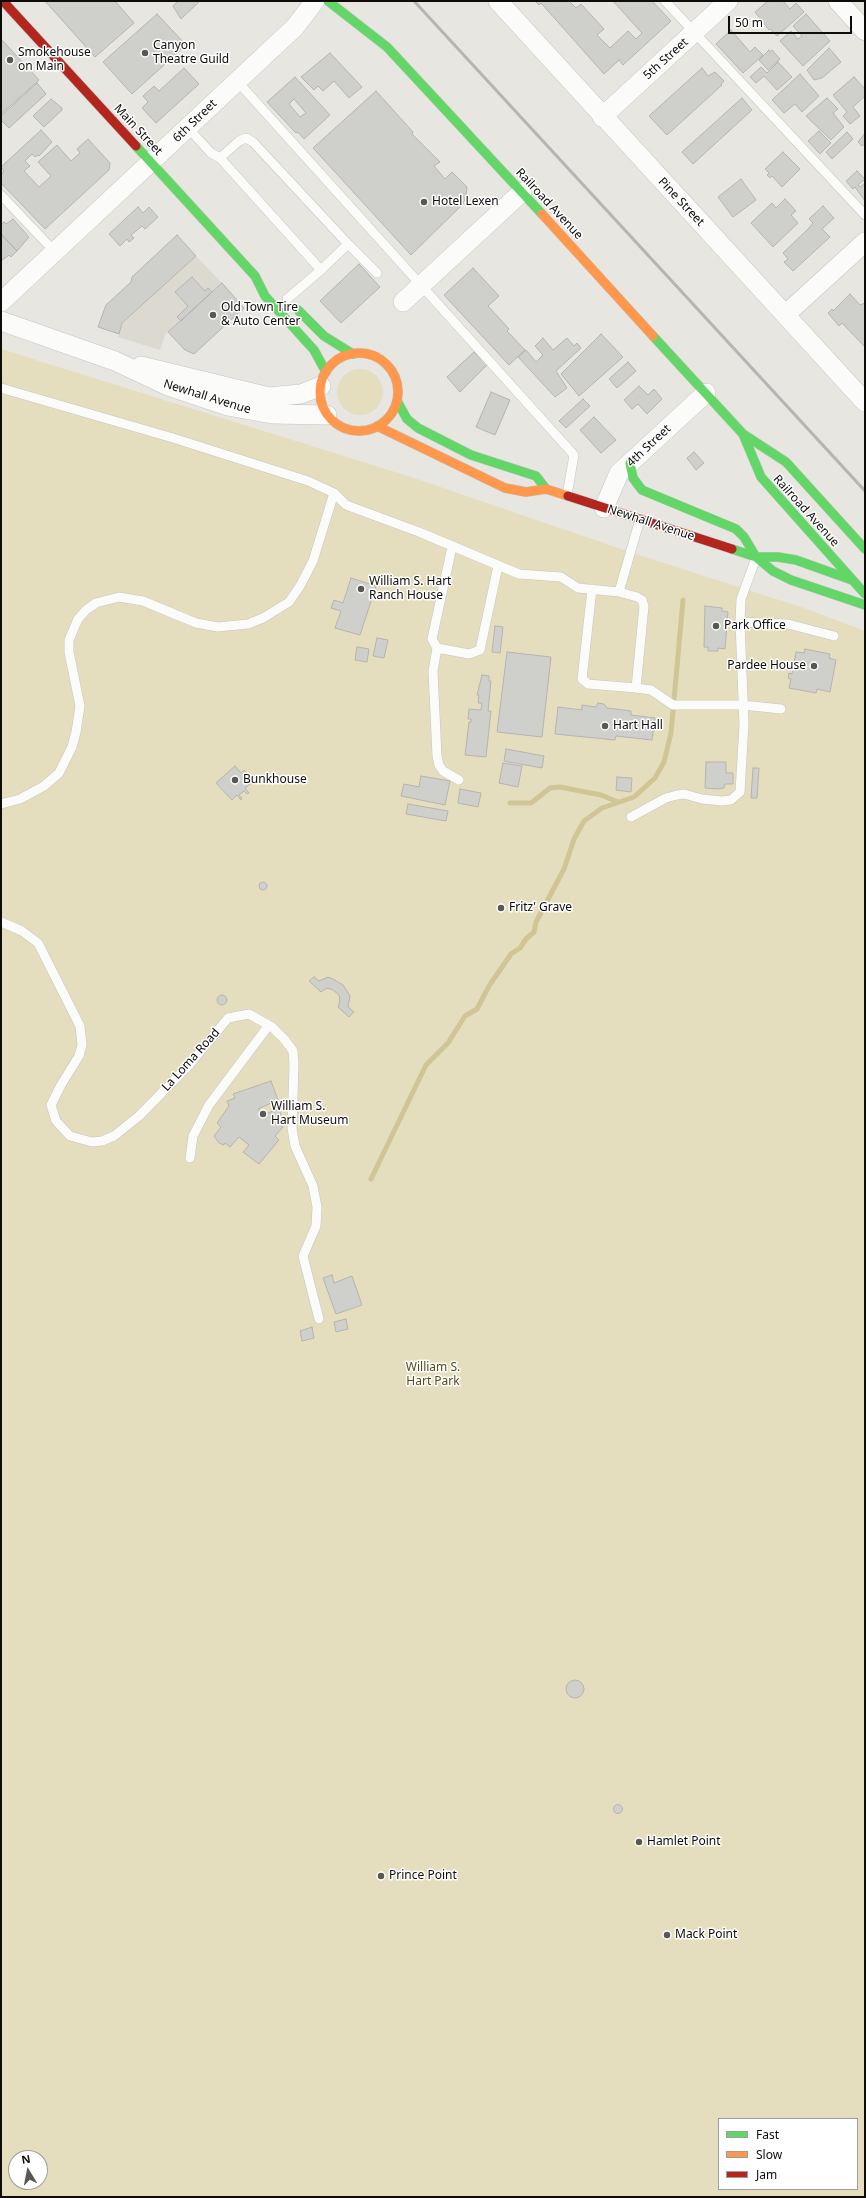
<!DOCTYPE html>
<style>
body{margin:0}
#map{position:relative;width:866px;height:2198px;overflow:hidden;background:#e7e6e1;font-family:"Noto Sans",sans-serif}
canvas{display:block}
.frame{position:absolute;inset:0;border:2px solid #0d0c09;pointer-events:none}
.legend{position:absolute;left:718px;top:2118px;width:140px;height:72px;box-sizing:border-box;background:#fff;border:1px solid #9e9e9d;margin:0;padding:5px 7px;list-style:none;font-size:12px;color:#0d0c09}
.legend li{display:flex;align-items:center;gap:8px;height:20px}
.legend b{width:20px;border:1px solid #9e9e9d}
.north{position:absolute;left:8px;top:2150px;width:40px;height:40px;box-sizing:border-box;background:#fff;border:1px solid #9e9e9d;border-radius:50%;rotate:350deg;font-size:11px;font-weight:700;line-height:16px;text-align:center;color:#0d0c09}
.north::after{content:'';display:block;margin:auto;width:14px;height:18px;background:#595855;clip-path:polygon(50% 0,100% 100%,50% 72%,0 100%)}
.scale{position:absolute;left:728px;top:16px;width:124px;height:18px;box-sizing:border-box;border:2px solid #0d0c09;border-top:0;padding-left:5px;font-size:12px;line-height:14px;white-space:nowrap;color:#0d0c09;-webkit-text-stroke:3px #fff;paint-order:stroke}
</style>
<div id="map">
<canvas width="866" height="2198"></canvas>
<div class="frame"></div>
<ul class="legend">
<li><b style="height:5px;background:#63d668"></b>Fast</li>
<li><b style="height:5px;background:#ff974d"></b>Slow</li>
<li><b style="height:5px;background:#b3261e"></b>Jam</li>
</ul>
<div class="north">N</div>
<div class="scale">50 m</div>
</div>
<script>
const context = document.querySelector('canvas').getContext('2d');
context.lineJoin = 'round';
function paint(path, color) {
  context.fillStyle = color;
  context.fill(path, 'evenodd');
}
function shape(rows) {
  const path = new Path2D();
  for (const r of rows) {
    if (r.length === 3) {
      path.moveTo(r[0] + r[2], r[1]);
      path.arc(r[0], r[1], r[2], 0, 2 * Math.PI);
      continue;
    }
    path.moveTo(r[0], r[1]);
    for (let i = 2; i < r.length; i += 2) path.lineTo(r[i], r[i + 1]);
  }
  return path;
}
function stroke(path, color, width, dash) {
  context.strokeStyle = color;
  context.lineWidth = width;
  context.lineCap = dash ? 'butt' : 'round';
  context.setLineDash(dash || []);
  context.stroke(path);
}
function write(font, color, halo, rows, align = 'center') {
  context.font = font + ' "Noto Sans",sans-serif';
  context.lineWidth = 3;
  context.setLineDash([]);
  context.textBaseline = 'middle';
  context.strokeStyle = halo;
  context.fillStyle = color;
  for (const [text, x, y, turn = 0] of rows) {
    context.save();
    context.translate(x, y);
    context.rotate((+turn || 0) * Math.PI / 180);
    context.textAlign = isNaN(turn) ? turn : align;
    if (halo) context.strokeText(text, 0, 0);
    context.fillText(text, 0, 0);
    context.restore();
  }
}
paint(shape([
 [196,256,222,283,165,335,160,350,118,337,122,323]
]), '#dcdad0');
paint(shape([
 [1,349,408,476,633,553,807,609,865,631,865,2197,1,2197],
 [719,2119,857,2119,857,2189,719,2189],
 [16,2158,40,2158,40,2182,16,2182],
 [360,392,23]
]), '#e5debe');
stroke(shape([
 [510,803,531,803,550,788,560,787,601,795,618,802],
 [371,1179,426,1065,448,1043,465,1016,477,1009,489,986,511,954,520,948,526,939,534,932,536,922,564,869,574,839,584,821,602,808,634,797,655,778,664,762,671,733,683,600]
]), '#d1c595', 5);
const building = shape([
 [45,1,115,1,134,23,95,57,45,1],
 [178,1,200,1,181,19,173,6,178,1],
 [535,1,569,1,576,8,581,4,604,29,597,35,610,48,628,31,636,39,642,33,613,1,652,1,671,21,623,65,619,60,604,74,541,3,539,5,535,1],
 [768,1,783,1,790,9,796,3,804,12,777,36,770,29,769,30,755,12,768,1],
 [157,14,186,45,132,94,103,62,157,14],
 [806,14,830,41,803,66,780,41,791,31,798,39,802,36,793,26,806,14],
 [731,30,750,52,755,47,763,55,743,73,716,44,731,30],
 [1,39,39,80,1,114,1,39],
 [829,48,841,62,822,78,814,80,807,70,829,48],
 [769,50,770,52,772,50,780,59,768,70,759,60,769,50],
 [330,53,362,87,349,98,334,81,323,91,318,86,314,90,301,77,330,53],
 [778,62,792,77,777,90,764,76,756,83,750,77,761,67,767,73,778,62],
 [184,68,199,84,156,123,142,108,148,102,143,96,154,86,159,91,184,68],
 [702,68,708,76,715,72,724,81,721,84,722,85,667,135,649,116,702,68],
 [800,74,819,96,802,112,795,104,784,113,772,100,800,74],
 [295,77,330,115,304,139,298,132,296,133,267,102,295,77],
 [294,99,306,113,300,117,289,104,294,99],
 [854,77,865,89,865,96,853,107,860,116,850,124,843,116,847,112,833,95,854,77],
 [37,83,46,94,9,128,1,120,1,116,37,83],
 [376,91,413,132,412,134,440,162,434,166,445,179,452,172,467,187,466,196,463,204,411,255,313,148,376,91],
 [742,98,752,110,693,164,682,152,742,98],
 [827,98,838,109,833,113,844,127,831,140,806,116,827,98],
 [51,99,62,108,62,110,44,127,33,116,51,99],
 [41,130,52,142,39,156,38,155,35,157,32,154,25,161,30,166,24,171,39,187,51,176,38,162,57,145,71,161,80,153,77,149,88,139,110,163,109,170,45,229,1,183,1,174,4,171,1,167,41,130],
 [819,131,831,143,820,154,808,141,819,131],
 [847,132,853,139,832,159,826,152,847,132],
 [865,133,865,144,862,146,858,142,865,133],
 [783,152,800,169,782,187,772,176,770,178,767,175,769,173,765,169,783,152],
 [857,171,865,179,858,185,860,187,865,183,865,201,855,187,853,189,846,181,857,171],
 [741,179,756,200,733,217,718,197,741,179],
 [785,199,796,211,791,215,798,223,773,247,751,223,772,203,776,208,785,199],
 [823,206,834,218,822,229,830,237,793,271,784,262,788,259,783,253,809,228,813,223,809,219,823,206],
 [138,207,143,213,149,207,158,217,145,229,142,226,131,235,134,238,129,242,127,239,120,246,109,234,138,207],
 [13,219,29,237,17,251,1,234,1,224,4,222,6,224,13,219],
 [1,234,17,251,11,257,9,255,1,261,1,234],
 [177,235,196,256,122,323,119,334,98,327,106,305,131,282,132,277,177,235],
 [359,264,380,287,341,323,320,301,359,264],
 [473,268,499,296,488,306,509,329,507,331,525,350,509,365,444,295,473,268],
 [192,277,205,291,208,288,212,292,181,321,177,317,188,306,175,292,192,277],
 [222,283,244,308,194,354,185,350,168,332,222,283],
 [850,294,860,305,865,303,865,347,842,323,839,326,828,313,832,309,833,311,850,294],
 [601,334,623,357,579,396,561,374,601,334],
 [543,338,553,350,567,338,574,346,577,343,581,348,556,371,567,388,555,397,518,357,526,350,536,362,543,355,535,346,543,338],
 [474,352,487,365,460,392,447,377,474,352],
 [628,362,636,371,617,388,609,379,628,362],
 [639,386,648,395,654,389,662,399,647,414,638,404,632,409,624,400,639,386],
 [491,392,510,400,495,435,476,427,491,392],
 [583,399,590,406,566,428,559,421,583,399],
 [594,417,616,440,601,453,580,430,594,417],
 [694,452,704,463,696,470,687,458,694,452],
 [351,578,376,586,360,635,335,628,341,611,331,608,334,600,343,603,351,578],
 [705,606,722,608,722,611,728,612,725,649,718,648,718,651,708,651,708,647,704,647,705,606],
 [495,626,503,627,500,653,492,652,495,626],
 [377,638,388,640,384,658,373,656,377,638],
 [357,647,369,649,367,662,355,660,357,647],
 [805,649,830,654,829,658,836,660,830,692,817,689,816,693,789,688,791,679,788,678,789,673,792,674,796,652,804,653,805,649],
 [507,652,551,657,542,737,497,732,507,652],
 [482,675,489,676,489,681,491,681,488,711,491,711,486,757,465,755,469,722,471,722,471,719,468,719,469,709,481,710,482,703,478,703,479,695,477,695,482,675],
 [598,703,604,704,607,708,631,711,631,715,655,718,652,740,616,736,615,740,555,734,558,707,582,710,582,705,596,707,598,703],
 [506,749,544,756,542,768,504,761,506,749],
 [706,762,726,762,726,773,733,773,733,784,725,784,724,788,718,789,705,788,706,762],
 [503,763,522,766,518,787,499,783,503,763],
 [235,766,241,773,244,770,254,781,245,788,249,793,247,794,244,791,239,795,242,798,241,800,237,795,232,800,216,783,235,766],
 [753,768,759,768,757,798,751,798,753,768],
 [421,776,450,781,445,805,401,796,404,784,419,787,421,776],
 [617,777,632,778,631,792,616,790,617,777],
 [460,789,481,793,478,807,458,803,460,789],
 [408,804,448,811,446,821,406,814,408,804],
 [263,886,4],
 [314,977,319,981,328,977,333,979,343,985,350,996,348,1007,354,1012,349,1017,338,1007,340,1001,339,995,333,990,327,988,321,992,309,981,314,977],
 [222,1000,5],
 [271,1081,278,1100,258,1109,265,1114,279,1109,281,1115,273,1118,283,1127,275,1136,279,1140,259,1164,243,1152,249,1145,239,1137,230,1147,225,1143,224,1145,219,1143,214,1136,221,1127,217,1123,229,1106,227,1101,235,1098,233,1094,271,1081],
 [332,1275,334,1283,352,1276,362,1305,336,1314,323,1278,332,1275],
 [346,1319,348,1329,336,1332,334,1322,346,1319],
 [312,1327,314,1338,302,1341,300,1331,312,1327],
 [575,1689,9],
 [618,1809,4.5]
]);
paint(building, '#cfcfcb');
stroke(building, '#b5b4b0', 1);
const lane = shape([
 [665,1,865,215],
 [237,81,574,455,567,495],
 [188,128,211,153,220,158,321,270,348,244,253,142,246,138,239,141,220,158],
 [1,195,55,252],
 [348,244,377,273],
 [287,299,321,270],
 [1,388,173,438,308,481,334,493,346,505,419,532,519,574,561,577,578,588,619,592,637,597,642,600,644,606,636,688,588,684,582,679,592,589],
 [452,547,432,639,437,648,469,654,480,650,498,566],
 [756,558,741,599,740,622,788,624,834,636],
 [619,592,640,519],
 [437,648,433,671,437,756,439,765,443,771,459,780],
 [636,688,651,690,673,705,742,705,781,709],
 [1,804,20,799,44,786,59,773,72,747,76,732,80,706,69,652,69,640,78,619,86,610,96,603,119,597,143,601,196,623,218,627,248,624,263,618,289,602,300,586,313,561,334,493],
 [631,817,666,798,677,795,684,794,702,799,722,801,731,800,740,792,744,724,740,622],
 [1,922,22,931,38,943,80,1026,82,1045,79,1056,61,1085,51,1105,56,1121,70,1136,92,1142,102,1141,114,1136,139,1116,190,1064,228,1018,249,1014,272,1027,285,1040,293,1051,294,1065,292,1128,295,1146,313,1186,317,1207,316,1226,303,1256,319,1319],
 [190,1158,193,1136,209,1105,269,1025]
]);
const street = shape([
 [498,1,865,402],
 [838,1,865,31],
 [602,117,728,1],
 [1,302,295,27,315,1],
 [403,302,522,192],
 [785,315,865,242],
 [1,321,115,361,168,386,228,406,272,414,327,415],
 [141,366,269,397,301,394,321,386],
 [604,508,619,473,706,393]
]);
const fast = shape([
 [328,1,387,47,542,214],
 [136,146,255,276,265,296,314,350,326,372],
 [298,310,324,336,353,354],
 [653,336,743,434,786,462,865,549],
 [397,401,407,419,418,428,471,455,536,476,546,489],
 [743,434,761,477,865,594],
 [630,463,633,478,642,490,736,529,744,537,756,557,773,571,791,580,865,605],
 [732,549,756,557,778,557,796,560,852,580]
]);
const slow = shape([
 [542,214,653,336],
 [359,392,39],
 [377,426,505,488,526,492,546,489,568,496]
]);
const jam = shape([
 [3,1,136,146],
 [568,496,732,549]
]);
stroke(lane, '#c5c4c0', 10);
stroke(street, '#c5c4c0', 20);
stroke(fast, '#c5c4c0', 10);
stroke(slow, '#c5c4c0', 10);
stroke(jam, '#c5c4c0', 10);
stroke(lane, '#fbfbfa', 9);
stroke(street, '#fbfbfa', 19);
stroke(fast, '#63d668', 9);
stroke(slow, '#ff974d', 9);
stroke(jam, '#b3261e', 9);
stroke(shape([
 [414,1,865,491]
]), '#b5b5b4', 3);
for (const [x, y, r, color] of [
 [145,53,4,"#595855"],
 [10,60,4,"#595855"],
 [424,202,4,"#595855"],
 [213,315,4,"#595855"],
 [361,589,4,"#595855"],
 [716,626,4,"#595855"],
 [814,666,4,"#595855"],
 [605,726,4,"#595855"],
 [235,780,4,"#595855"],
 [501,908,4,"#595855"],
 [263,1114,4,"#595855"],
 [639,1842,4,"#595855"],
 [381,1876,4,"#595855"],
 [667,1935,4,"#595855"]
]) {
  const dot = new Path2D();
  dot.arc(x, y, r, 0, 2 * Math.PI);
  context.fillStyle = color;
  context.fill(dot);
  stroke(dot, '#fff', 1.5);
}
write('12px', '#0d0c09', '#fff', [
 ["Canyon",153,46],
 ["Theatre Guild",153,60],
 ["Smokehouse",18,53],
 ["on Main",18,67],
 ["Hotel Lexen",432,202],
 ["Old Town Tire",221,308],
 ["& Auto Center",221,322],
 ["William S. Hart",369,582],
 ["Ranch House",369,596],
 ["Park Office",724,626],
 ["Pardee House",806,666,"right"],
 ["Hart Hall",613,726],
 ["Bunkhouse",243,780],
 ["Fritz' Grave",509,908],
 ["William S.",271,1107],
 ["Hart Museum",271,1121],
 ["Hamlet Point",647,1842],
 ["Prince Point",389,1876],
 ["Mack Point",675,1935]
], 'left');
write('12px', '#0d0c09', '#fff', [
 ["5th Street",666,59,-42],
 ["6th Street",195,121,-44],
 ["Main Street",138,130,47],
 ["Pine Street",681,202,47],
 ["Railroad Avenue",549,204,47],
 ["Newhall Avenue",207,397,17],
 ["4th Street",649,446,-43],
 ["Railroad Avenue",806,511,48],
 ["Newhall Avenue",651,523,18],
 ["La Loma Road",191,1060,-48]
]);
write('12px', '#564b17', '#fff', [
 ["William S.",433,1368],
 ["Hart Park",433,1382]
]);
</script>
